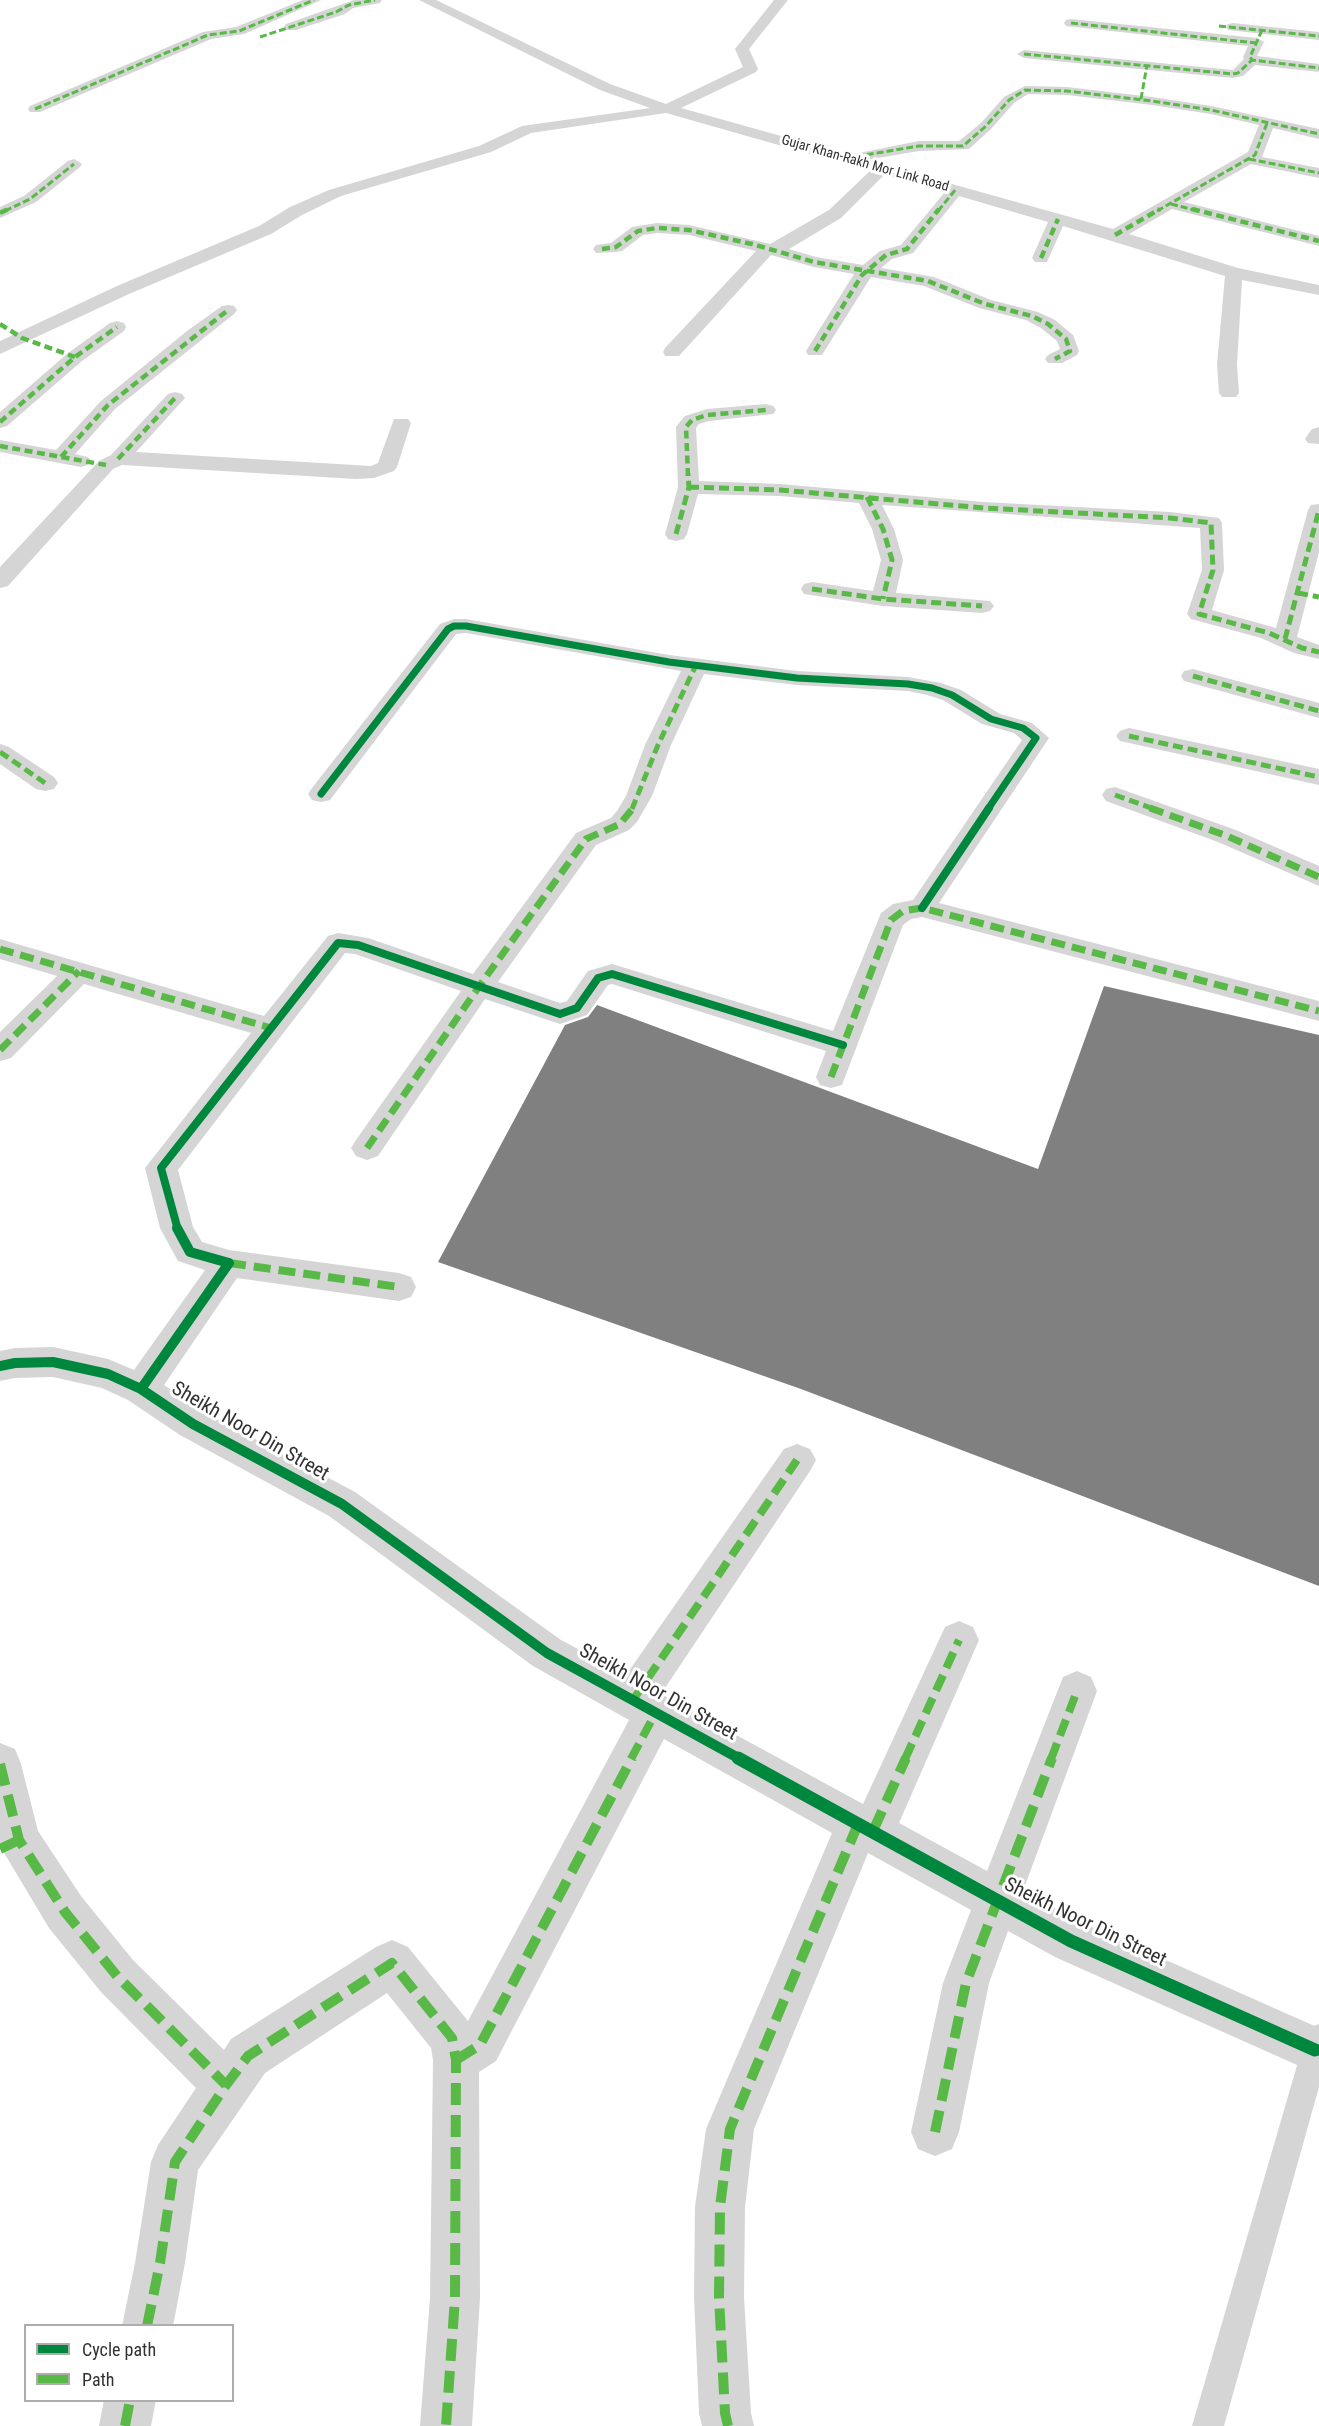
<!DOCTYPE html>
<style>
body{margin:0}
#map{position:relative;width:1319px;height:2426px;overflow:hidden;background:#fff;font-family:"Roboto Condensed",sans-serif}
canvas{display:block}
.legend{position:absolute;left:24px;top:2324px;width:210px;height:78px;box-sizing:border-box;background:#fff;border:2px solid #adadad;margin:0;padding:8px 10px;list-style:none;font-size:18px;color:#313131}
.legend li{display:flex;align-items:center;gap:12px;height:30px}
.legend b{width:30px;border:2px solid #adadad}
</style>
<div id="map">
<canvas width="1319" height="2426"></canvas>
<ul class="legend">
<li><b style="height:8px;background:#00873e"></b>Cycle path</li>
<li><b style="height:8px;background:#58b947"></b>Path</li>
</ul>
</div>
<script>
const context = document.querySelector('canvas').getContext('2d');
context.lineJoin = 'round';
function paint(path, color) {
  context.fillStyle = color;
  context.fill(path, 'evenodd');
}
function shape(rows) {
  const path = new Path2D();
  for (const r of rows) {
    path.moveTo(r[0], r[1]);
    for (let i = 2; i < r.length; i += 2) path.lineTo(r[i], r[i + 1]);
  }
  return path;
}
function stroke(path, color, width, dash) {
  context.strokeStyle = color;
  context.lineWidth = width;
  context.lineCap = dash ? 'butt' : 'round';
  context.setLineDash(dash || []);
  context.stroke(path);
}
function write(font, color, halo, rows, align = 'center') {
  context.font = font + ' "Roboto Condensed",sans-serif';
  context.lineWidth = 6;
  context.setLineDash([]);
  context.textBaseline = 'middle';
  context.strokeStyle = halo;
  context.fillStyle = color;
  for (const [text, x, y, turn = 0] of rows) {
    context.save();
    context.translate(x, y);
    context.rotate((+turn || 0) * Math.PI / 180);
    context.textAlign = isNaN(turn) ? turn : align;
    if (halo) context.strokeText(text, 0, 0);
    context.fillText(text, 0, 0);
    context.restore();
  }
}
paint(shape([
 [1104,986,1319,1035,1319,1586,801,1389,438,1262,565,1025,588,1017,597,1005,1038,1169]
]), '#808080');
paint(shape([
 [1319,2024,1319,2087,1224,2426,1192,2426,1305,2038,1309,2028,1319,2024]
]), '#d5d5d5');
paint(shape([
 [303,0,321,0,244,34,211,39,40,112,30,112,28,109,30,106,203,32,236,27,303,0],
 [354,0,382,0,380,3,353,8,345,14,296,30,286,30,284,27,286,24,354,0],
 [419,0,436,0,610,84,666,104,743,67,735,49,774,0,788,0,749,49,758,69,756,72,681,108,849,155,919,141,959,141,981,123,1004,97,1025,86,1067,87,1152,97,1211,106,1319,129,1319,139,1273,128,1262,157,1319,168,1319,178,1251,164,1184,202,1319,236,1319,246,1172,209,1129,234,1238,268,1319,285,1319,295,1242,280,1237,365,1239,393,1236,397,1222,397,1219,393,1217,365,1225,276,1063,226,1047,262,1035,262,1032,258,1048,222,959,196,913,253,892,259,881,268,934,277,991,300,1038,312,1055,320,1073,335,1079,351,1077,355,1062,363,1048,363,1045,359,1048,355,1060,349,1057,341,1041,328,1026,320,979,308,924,286,871,277,822,355,808,355,806,351,854,274,814,267,771,255,679,356,665,356,663,352,665,348,756,251,689,235,657,233,643,235,622,251,616,252,596,253,593,249,596,245,611,243,632,227,657,223,689,225,770,244,829,210,870,171,666,113,531,133,491,152,341,196,302,215,271,234,129,294,0,354,0,341,117,286,259,226,290,207,329,190,479,146,522,126,650,108,600,90,419,0],
 [1028,94,1067,95,1152,105,1211,114,1259,125,1248,152,1113,229,866,160,919,151,969,149,991,129,1014,103,1028,94],
 [884,175,945,192,901,245,880,251,863,265,816,257,789,249,841,218,884,175],
 [1071,19,1257,38,1264,42,1257,56,1319,64,1319,72,1255,65,1243,76,1233,78,1024,58,1017,54,1024,50,1233,70,1244,59,1243,57,1248,46,1066,26,1064,23,1066,20,1071,19],
 [1233,23,1319,32,1319,40,1228,30,1226,27,1228,24,1233,23],
 [74,159,82,164,80,167,36,202,0,218,0,207,24,196,68,161,74,159],
 [228,305,234,306,237,310,234,314,115,409,75,454,88,457,91,461,88,465,81,467,0,452,0,440,56,450,101,401,187,331,222,306,228,305],
 [117,321,124,323,126,327,124,331,82,361,7,426,0,428,0,412,68,353,110,323,117,321],
 [175,392,182,394,185,398,136,452,371,466,378,463,394,419,408,419,411,423,397,467,394,471,374,478,356,479,122,465,113,469,8,586,0,588,0,567,99,461,111,455,168,394,175,392],
 [766,404,773,406,776,410,773,414,709,421,699,424,696,428,699,481,780,484,984,502,1170,512,1219,518,1222,523,1224,570,1212,610,1276,628,1308,510,1311,505,1319,504,1319,552,1297,637,1319,645,1319,659,1294,653,1261,638,1191,619,1187,614,1202,570,1200,528,882,505,894,529,903,560,896,593,990,601,994,606,990,611,982,613,883,606,804,594,801,589,804,584,812,582,873,591,881,560,872,529,859,503,780,496,698,494,687,534,684,539,676,541,668,539,665,534,678,487,676,427,679,423,685,416,707,409,766,404],
 [1319,427,1319,444,1308,443,1305,439,1309,433,1312,429,1319,427],
 [454,619,466,619,669,655,797,671,908,677,941,683,961,690,1000,714,1032,723,1049,738,939,903,1319,1001,1319,1021,922,917,911,919,903,925,842,1085,831,1088,820,1085,816,1077,826,1051,612,984,608,985,587,1015,560,1024,485,999,378,1156,367,1160,356,1156,351,1148,356,1140,461,991,355,954,345,953,178,1170,193,1227,202,1242,229,1250,399,1273,411,1277,416,1287,411,1297,399,1301,237,1278,164,1385,206,1413,355,1492,561,1640,626,1675,784,1449,797,1444,810,1449,816,1460,810,1471,661,1694,863,1804,945,1627,959,1621,973,1627,979,1640,899,1823,987,1871,1063,1677,1077,1671,1091,1677,1097,1691,1023,1891,1087,1925,1319,2028,1319,2072,1315,2073,1055,1957,1008,1931,989,1983,959,2132,952,2149,935,2156,918,2149,911,2132,943,1983,971,1910,868,1853,754,2129,745,2207,744,2297,751,2413,754,2426,702,2426,699,2413,694,2297,695,2207,706,2129,832,1833,664,1739,496,2061,479,2072,480,2298,472,2426,420,2426,430,2298,433,2060,431,2048,387,1993,265,2073,198,2170,185,2263,173,2326,122,2326,135,2263,151,2162,158,2145,196,2088,101,1992,49,1928,0,1846,0,1743,15,1749,21,1764,38,1831,81,1896,133,1960,224,2050,231,2039,376,1947,392,1940,408,1947,468,2021,629,1720,533,1666,329,1516,180,1435,128,1400,102,1388,53,1377,15,1378,0,1381,0,1351,15,1348,53,1347,108,1359,134,1370,205,1270,178,1261,160,1228,145,1168,251,1033,84,984,11,1058,0,1061,0,1032,57,976,0,959,0,939,264,1016,328,936,338,933,368,938,473,974,576,833,611,818,617,811,626,796,645,745,681,671,466,633,456,634,330,800,321,802,312,800,308,794,312,788,440,624,454,619],
 [704,674,797,685,908,691,927,695,943,700,982,724,1014,733,1022,740,913,900,893,904,881,913,833,1031,612,964,588,971,567,1001,560,1003,498,982,596,845,629,830,637,822,652,796,671,745,704,674],
 [1193,669,1319,703,1319,718,1184,681,1181,676,1184,671,1193,669],
 [1129,728,1319,769,1319,785,1120,741,1116,736,1120,731,1129,728],
 [0,744,9,747,54,777,58,783,54,789,45,791,36,789,0,764,0,744],
 [1115,787,1236,830,1319,866,1319,886,1218,842,1106,801,1102,795,1106,789,1115,787],
 [104,2400,156,2400,151,2426,99,2426,104,2400]
]), '#d5d5d5');
stroke(shape([
 [1071,23,1256,43],
 [1219,26,1319,36],
 [1262,30,1250,57,1252,60,1319,68],
 [260,37,336,12,349,5,375,0],
 [1024,54,1233,74,1238,73,1252,60],
 [1141,99,1147,65],
 [35,109,208,35,239,31,314,0],
 [847,158,919,146,963,146,986,126,1009,100,1025,90,1067,91,1152,101,1211,110,1319,134],
 [1249,159,1319,173],
 [1171,204,1198,211],
 [5,211,30,199,74,164],
 [938,211,956,189],
 [1157,211,1255,155,1267,123]
]), '#58b947', 3, [7, 3]);
stroke(shape([
 [1192,209,1319,241],
 [0,213,8,209],
 [1115,235,1160,209],
 [602,249,616,247,638,231,657,228,689,230,752,244,814,262,928,281,985,304,1032,316,1048,324,1066,339,1070,351,1055,359],
 [1041,258,1058,219],
 [0,324,22,338,75,357],
 [815,351,862,275,886,255,907,249,939,209],
 [0,422,75,357,117,327],
 [0,446,106,465],
 [61,457,108,405,228,310],
 [118,459,175,398],
 [688,476,686,427,692,420,707,415,766,410]
]), '#58b947', 4.5, [8, 4.5]);
stroke(shape([
 [689,487,780,490,984,508,1170,518,1211,523,1213,570,1199,614,1269,633,1302,648,1319,652],
 [867,497,883,529,892,560,883,599],
 [676,534,689,487,688,474],
 [812,589,883,599,982,606],
 [1298,593,1319,597],
 [1285,639,1319,510],
 [1193,676,1319,711],
 [1129,736,1319,777],
 [0,752,45,783],
 [1115,795,1154,809],
 [632,809,658,745,696,665]
]), '#58b947', 5, [10, 5]);
stroke(shape([
 [1150,808,1227,836,1319,877],
 [0,949,271,1028],
 [0,1050,79,971],
 [831,1077,891,920,903,911,922,908,1319,1011],
 [367,1148,480,985,586,839,620,824,633,808]
]), '#58b947', 7, [14, 7]);
stroke(shape([
 [229,1263,399,1287],
 [633,1700,797,1460],
 [631,1759,656,1712],
 [905,1759,959,1640],
 [1051,1759,1077,1691]
]), '#58b947', 8, [17, 8]);
stroke(shape([
 [0,1764,19,1840,65,1912,117,1976,226,2085],
 [873,1831,906,1758],
 [0,1849,19,1840],
 [456,2060,480,2045,632,1758],
 [935,2132,966,1983,1052,1758],
 [147,2326,160,2263,175,2162,226,2085,248,2056,392,1963,452,2038,456,2060,455,2298,446,2426],
 [125,2426,130,2400],
 [728,2426,725,2413,719,2297,720,2207,730,2129,858,1824]
]), '#58b947', 10, [22, 10]);
stroke(shape([
 [321,794,448,629,454,626,466,626,669,662,797,678,908,684,932,688,952,695,991,719,1023,728,1036,738,988,809]
]), '#00873e', 7);
stroke(shape([
 [922,908,989,808],
 [178,1230,161,1168,338,943,358,945,560,1014,577,1008,598,978,612,974,843,1045]
]), '#00873e', 8);
stroke(shape([
 [0,1366,15,1363,53,1362,108,1374,141,1389,193,1424,342,1504,547,1653,740,1759],
 [141,1389,229,1263,190,1252,177,1228]
]), '#00873e', 10);
stroke(shape([
 [738,1758,1071,1941,1315,2050]
]), '#00873e', 13);
write('14px', '#313131', '#fff', [
 ["Gujar Khan-Rakh Mor Link Road",865,164,16]
]);
write('20px', '#313131', '#fff', [
 ["Sheikh Noor Din Street",250,1432,30],
 ["Sheikh Noor Din Street",658,1693,29],
 ["Sheikh Noor Din Street",1085,1923,26]
]);
</script>
